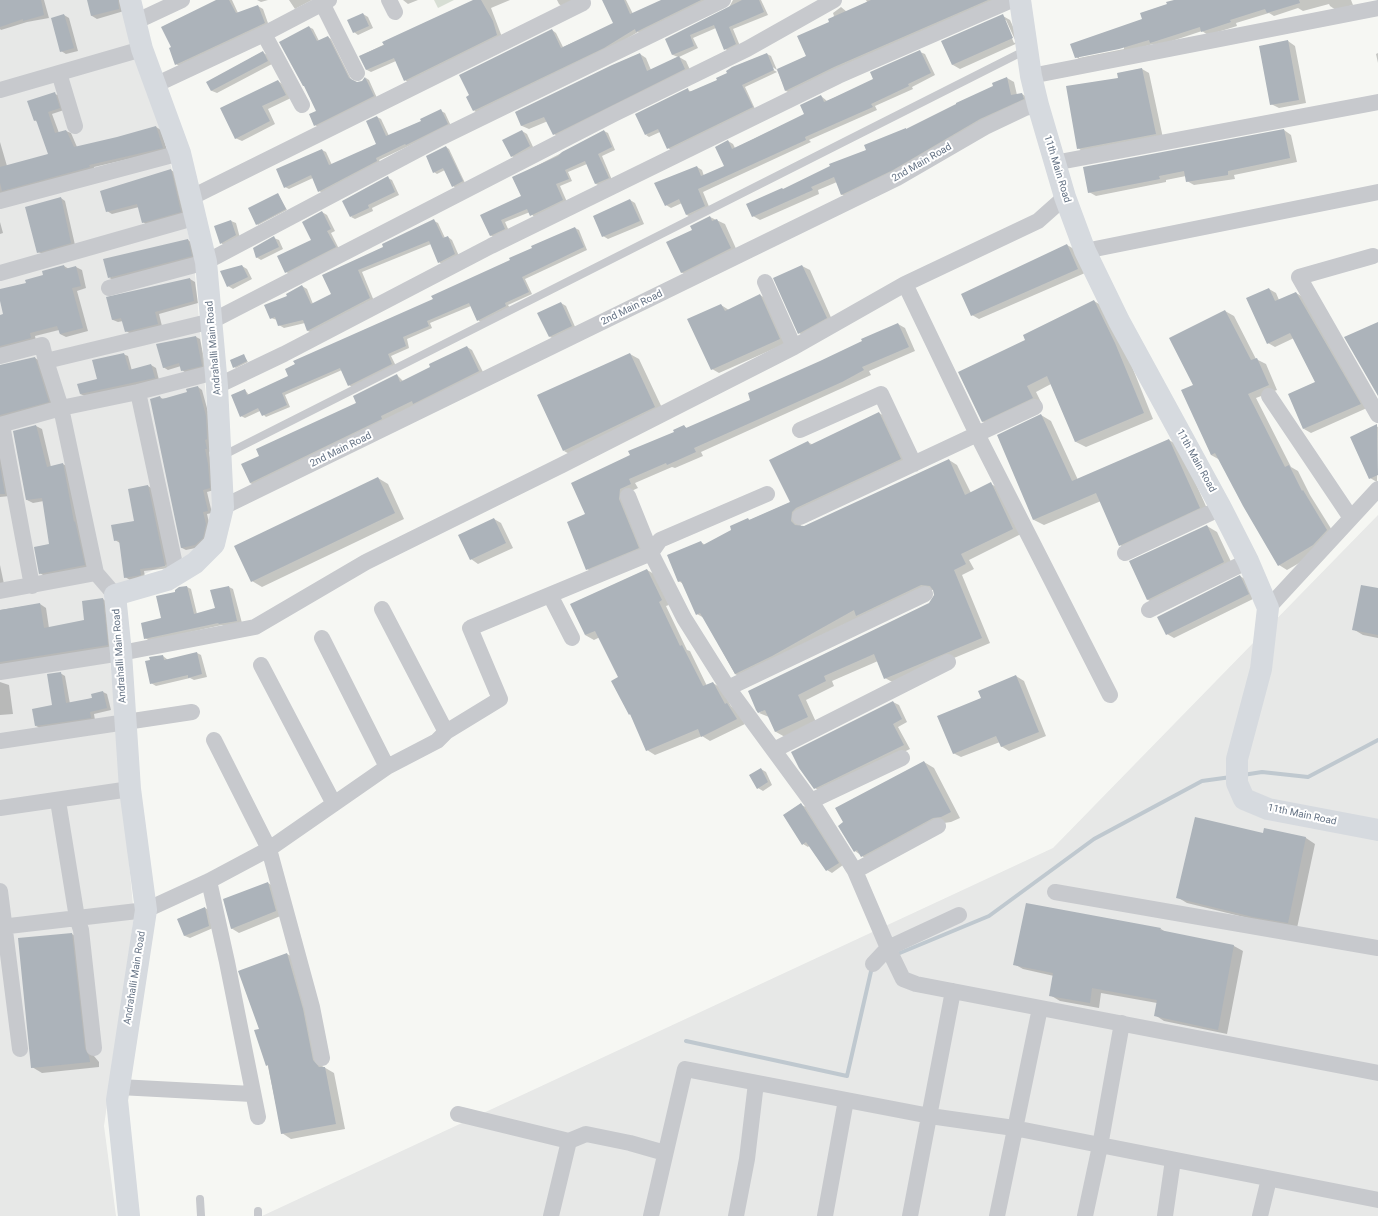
<!DOCTYPE html>
<style>
body{margin:0}
canvas{display:block;background:#f6f7f3}
</style>
<canvas width="1378" height="1216"></canvas>
<script>
const context = document.querySelector('canvas').getContext('2d');
context.lineJoin = 'round';
function paint(path, color) {
  context.fillStyle = color;
  context.fill(path, 'evenodd');
}
function shape(rows) {
  const path = new Path2D();
  for (const r of rows) {
    path.moveTo(r[0], r[1]);
    for (let i = 2; i < r.length; i += 2) path.lineTo(r[i], r[i + 1]);
  }
  return path;
}
function stroke(path, color, width, dash) {
  context.strokeStyle = color;
  context.lineWidth = width;
  context.lineCap = dash ? 'butt' : 'round';
  context.setLineDash(dash || []);
  context.stroke(path);
}
function write(font, color, halo, rows, align = 'center') {
  context.font = font + ' Roboto,sans-serif';
  context.lineWidth = 4;
  context.setLineDash([]);
  context.textBaseline = 'middle';
  context.strokeStyle = halo;
  context.fillStyle = color;
  for (const [text, x, y, turn = 0] of rows) {
    context.save();
    context.translate(x, y);
    context.rotate((+turn || 0) * Math.PI / 180);
    context.textAlign = isNaN(turn) ? turn : align;
    if (halo) context.strokeText(text, 0, 0);
    context.fillText(text, 0, 0);
    context.restore();
  }
}
paint(shape([
 [0,0,129,0,193,253,218,531,193,553,142,575,104,595,134,916,104,1126,116,1216,0,1216],
 [1378,515,1378,1216,262,1216,1053,848]
]), '#e7e8e7');
paint(shape([
 [434,0,454,0,438,8]
]), '#d7ded4');
paint(shape([
 [0,0,44,0,49,18,27,22,1,30,0,29],
 [88,0,122,0,124,11,97,19,92,16],
 [221,0,232,0,238,13,258,6,263,9,269,26,181,67,176,64],
 [257,0,268,0,261,2],
 [289,0,312,0,295,9],
 [403,0,418,0,408,4],
 [477,0,510,0,491,8,502,37,409,83,405,80,396,61,371,72,367,70,360,56],
 [557,0,577,0,563,7,559,4],
 [603,0,626,0,633,14,664,0,712,0,641,34,638,32,608,50,478,113,474,111,552,30,556,33,563,47,614,24],
 [733,0,761,0,768,15,733,29,740,46,729,51,725,49,716,28,693,38,698,48,679,57,686,61,691,72,561,138,554,134,548,121,529,129,522,126,516,112,640,54,646,58,651,70,678,57,673,55,667,39,728,9],
 [866,0,1003,0,792,94,786,91,777,70,807,56,834,16,833,13,841,7,847,12,867,2],
 [1180,0,1351,0,1353,5,1336,10,1330,6,1329,4,1303,11,1298,8,1274,16,1269,13,1236,23,1237,26,1208,35,1202,31,1157,46,1153,44,1126,52,1082,61,1076,57],
 [1124,47,1124,49,1079,58,1079,56],
 [363,14,368,17,373,28,358,35,354,32],
 [64,15,69,18,78,51,66,54,61,51],
 [1003,16,1010,20,1020,42,960,69,953,65,943,42],
 [1004,20,1006,20,1016,42,1014,43],
 [309,27,313,29,319,41,328,37,331,39,352,81,357,84,362,82,366,78,369,80,377,98,318,127,315,125,317,111],
 [1288,41,1295,46,1306,103,1279,108,1271,104],
 [262,52,267,55,272,64,217,93,212,91,208,82],
 [920,52,925,54,935,75,912,87,913,89,875,106,877,110,809,140,811,142,703,192,710,209,692,218,687,215,682,203,671,208,666,205,697,167,702,170,704,176,725,167,728,141,733,144,735,148,806,114,821,96,827,101,874,80],
 [1378,53,1378,63,1376,54],
 [767,54,771,56,777,70,771,66,770,68,777,72,745,87,755,109,671,150,668,148,660,132,649,137,646,135,688,90,692,92,718,81],
 [1142,69,1149,73,1163,138,1085,153,1078,148,1119,79],
 [1007,78,1014,82,1017,95,1022,94,1029,98,848,198,841,194,837,182,818,190,819,194,760,220,753,216,784,190,868,150,994,86],
 [278,81,284,85,291,98,268,109,275,124,242,141,235,138],
 [55,94,60,96,64,110,52,114,59,133,66,131,71,133,77,147,118,138,156,127,161,130,167,150,94,167,94,170,0,195,0,142,7,166,50,155,38,122,34,120],
 [441,111,445,113,451,126,379,160,381,163,323,193,319,191,313,178,289,189,285,187,322,150,326,152,332,165,377,144,377,117,381,119,389,136,422,122],
 [1284,130,1291,135,1297,162,1234,175,1235,179,1194,185,1187,181,1186,176,1166,180,1166,182,1096,196,1089,192],
 [522,131,527,134,534,149,516,158,511,156],
 [604,131,608,133,615,150,602,156,612,180,600,186,596,184,587,164,568,172,572,181,560,186,567,202,535,218,530,212,505,222,509,231,495,238,490,235,482,216,522,197,513,178],
 [446,147,449,149,465,183,456,188,453,186,445,170,437,174,434,172],
 [171,170,176,173,185,214,147,225,143,222,139,207,112,214,107,211],
 [388,178,392,180,399,195,372,208,373,211,355,219,351,217],
 [278,194,287,210,258,225,257,224],
 [61,198,65,201,75,245,43,254,38,252],
 [630,200,635,203,644,224,608,239,603,236],
 [322,212,327,215,335,231,331,233,339,249,290,274,286,272,312,241],
 [710,217,725,224,738,253,689,277,681,272,694,231],
 [231,221,236,223,240,238,225,246,221,243],
 [434,221,438,223,445,238,448,237,452,240,459,256,443,265,439,262,431,244,362,272,374,301,312,333,308,331,305,323,284,328,279,325,277,320,271,318,288,296,302,286,307,289,313,304,332,294,324,275,384,248],
 [0,222,3,233,0,234],
 [575,228,579,230,587,250,525,279,532,294,508,305,510,308,482,323,478,320,471,306,430,323,432,328,407,339,409,348,391,356,396,366,353,388,349,385,342,370,285,395,290,407,266,417,260,411,245,418,241,416,245,390,249,395,290,377,434,299],
 [274,238,279,240,283,249,261,260,256,257],
 [188,240,192,243,196,258,114,280,109,278],
 [1067,245,1074,249,1085,273,979,319,972,315],
 [64,266,69,269,76,267,82,270,86,288,77,291,88,331,66,337,60,334,59,330,35,336,36,341,0,353,0,316,4,315,0,290,27,284],
 [242,266,247,269,252,279,233,289,228,286],
 [802,266,810,270,833,322,806,337,799,333],
 [190,279,195,282,198,303,159,314,162,326,131,334,126,331,123,321,118,322,113,320,107,298],
 [1269,289,1276,293,1279,300,1296,293,1303,297,1367,408,1311,433,1304,429,1316,383,1294,338,1275,347,1268,343],
 [760,295,767,299,787,343,719,373,712,369,721,305,729,310],
 [1094,301,1104,307,1125,349,1153,419,1086,447,1076,442,1051,384,1036,392,1042,404,992,427,982,421,1026,340],
 [561,303,566,306,576,329,554,339,550,337],
 [1225,311,1234,316,1256,359,1266,364,1277,390,1256,398,1291,467,1298,471,1310,495,1335,535,1322,550,1287,570,1279,565,1220,460,1211,455,1194,386],
 [898,324,905,328,915,351,869,371,871,375,849,385,701,452,703,456,675,468,672,467,635,483,638,488,627,493,645,552,594,573,587,569,586,515,675,433,684,426,688,429,752,400],
 [196,337,200,339,206,368,186,373,182,370,181,366,168,370,163,367],
 [467,347,472,350,484,374,256,486,250,483,260,457,357,403,397,375,403,381,432,368],
 [123,354,128,356,132,371,151,365,156,368,159,380,85,396,80,394,98,380],
 [630,354,639,359,664,412,573,456,564,451],
 [244,356,248,362,236,368,234,367],
 [35,358,40,361,54,404,0,422,0,366],
 [198,387,202,390,210,419,211,451,209,452,212,468,214,490,207,492,212,513,207,514,210,527,200,547,186,550,182,548,160,397,164,400,188,393],
 [879,413,888,418,909,464,799,521,801,526,804,527,949,460,957,465,971,493,991,484,1000,489,1021,534,969,560,974,569,962,575,990,643,894,683,885,678,878,661,832,681,834,686,806,700,816,722,785,737,776,732,769,717,759,713,930,603,934,600,935,590,930,590,744,679,735,674,704,618,697,614,683,584,679,581,701,542,705,545,733,531,748,519,750,520,791,502,808,442,813,445],
 [1041,415,1051,421,1078,480,1169,440,1179,446,1209,513,1130,551,1120,545,1101,501,1044,525,1034,520],
 [36,426,42,429,51,467,63,464,68,467,90,568,46,577,40,573,50,544,44,501,33,503,27,500],
 [1376,426,1378,427,1377,482,1370,478],
 [0,446,10,496,0,497],
 [378,478,388,484,404,519,262,587,252,581],
 [148,486,153,489,170,568,144,571,145,577,130,580,125,577,120,543,115,540,135,522],
 [494,519,501,523,513,548,478,564,471,559],
 [1207,526,1217,532,1234,568,1158,605,1148,600,1131,562],
 [0,565,4,584,0,586],
 [647,570,656,575,669,605,666,606,687,650,690,651,707,686,713,683,721,688,731,706,735,709,745,724,710,741,702,736,655,755,647,750,632,716,630,714,613,681,619,678,600,637,594,640,585,635],
 [1240,576,1248,581,1255,598,1174,638,1167,634],
 [187,587,191,589,197,614,216,609,229,587,233,589,242,623,224,626,222,625,150,641,145,638,163,619,177,592],
 [1378,589,1378,638,1363,635,1353,629],
 [103,599,108,603,113,648,0,668,0,610,40,604,46,608,49,628,85,621],
 [197,653,201,655,207,677,194,680,190,678,156,686,151,683,151,660,163,656,168,660],
 [60,673,65,676,70,704,93,698,103,692,107,694,111,710,94,714,95,720,40,728,36,726,53,706],
 [1016,676,1024,681,1046,736,1009,751,1001,746,1000,742,961,757,953,753,982,699],
 [0,682,9,685,13,714,0,715],
 [893,702,899,705,907,722,898,727,910,749,821,792,815,788],
 [924,762,934,768,960,818,951,822,944,823,871,862,862,856,855,851],
 [761,769,766,772,772,785,763,791,758,788],
 [801,805,806,807,843,865,832,873,827,870,810,845,808,847,803,844],
 [1264,834,1306,838,1315,844,1297,928,1264,922,1187,903,1177,897],
 [268,883,275,887,283,915,239,933,231,928],
 [205,908,209,910,213,928,190,938,185,936,178,919],
 [1161,929,1167,933,1234,946,1243,951,1227,1034,1164,1021,1155,1015,1157,1003,1101,993,1099,1008,1060,1001,1050,995,1054,976,1023,969,1014,964],
 [72,934,81,940,94,1056,99,1062,99,1067,42,1073,32,1067],
 [287,954,297,959,312,1015,322,1066,334,1073,345,1129,291,1139,282,1133,260,1029,240,971]
]), '#0003');
stroke(shape([
 [1243,775,1262,772,1308,777,1378,740],
 [895,955,989,916,1094,839,1202,781,1231,777],
 [686,1041,847,1076,872,967]
]), '#bfc8cf', 4);
paint(shape([
 [0,0,41,0,44,15,23,21,23,19,0,27],
 [87,0,118,0,119,9,91,16],
 [216,0,229,0,236,13,258,5,265,23,175,65,169,48,171,47,161,27],
 [473,0,481,0,493,21,497,35,404,81,394,58,366,70,359,56,384,45,382,42],
 [602,0,624,0,630,14,661,0,701,0,636,32,635,29,604,48,473,111,466,97,469,95,459,75,552,29,561,48,613,23],
 [742,0,759,0,764,12,729,27,736,44,724,50,714,25,690,35,694,46,672,55,665,39],
 [871,0,988,0,834,67,785,91,777,69,806,56,797,36,829,22,828,19],
 [1174,0,1299,0,1300,3,1267,13,1265,9,1230,20,1231,22,1201,32,1200,27,1150,43,1149,40,1119,49,1075,58,1070,44,1142,19,1140,13,1167,4,1166,2],
 [363,13,369,26,353,33,347,20],
 [64,14,74,48,60,52,51,18],
 [1003,14,1013,38,952,65,941,41],
 [309,26,317,41,328,36,349,78,357,82,362,81,365,77,374,96,314,126,309,114,316,111,304,86,303,86,279,42],
 [1288,40,1299,100,1270,105,1259,46],
 [920,50,931,73,908,84,909,86,871,104,873,107,805,137,806,140,698,189,705,206,686,215,679,199,665,206,654,183,697,166,701,176,724,166,715,147,728,140,732,149,753,139,804,114,800,105,821,95,824,102,835,97,873,79,870,72],
 [263,51,268,61,211,91,206,82],
 [640,53,647,71,679,56,685,69,553,135,544,117,521,126,515,112,612,65],
 [767,53,774,70,742,85,753,107,667,149,658,129,645,135,635,114,688,88,689,92,717,80,716,78,727,73,726,71,732,67],
 [1142,68,1156,134,1077,149,1066,86,1118,78,1117,73],
 [1007,77,1011,95,1022,93,1024,99,980,119,893,170,841,195,834,177,811,187,813,190,752,217,746,204,782,188,783,189,830,166,829,164,866,150,864,145,906,128,906,129,956,104,956,103,993,86,992,83],
 [278,80,286,95,262,106,270,121,235,139,220,108],
 [55,92,60,108,48,112,55,133,66,130,74,147,117,137,156,126,163,148,89,165,90,167,2,191,0,183,0,167,48,154,36,120,34,121,27,101],
 [441,109,448,124,406,145,405,144,376,158,377,161,318,192,311,175,284,188,276,169,322,149,329,165,376,144,366,121,377,116,386,136,421,121,420,119],
 [1284,129,1290,158,1228,171,1228,175,1186,182,1184,171,1159,176,1160,179,1088,193,1083,167],
 [522,130,530,146,511,157,502,140],
 [604,130,612,147,598,154,609,178,595,184,585,161,565,170,569,179,556,184,563,200,530,216,527,209,501,220,505,229,490,236,480,215,521,196,512,177,558,156,562,152],
 [446,146,463,181,452,187,443,168,433,173,426,156],
 [171,169,181,212,142,223,137,204,106,212,100,191],
 [388,176,395,192,368,205,369,208,350,217,342,201],
 [278,193,286,209,256,225,248,208],
 [61,197,71,243,37,253,25,207],
 [630,199,640,221,602,237,593,216],
 [322,211,331,229,327,231,336,247,285,273,277,256,311,240,302,222],
 [710,216,712,221,717,219,731,248,681,273,666,242,692,230,690,226],
 [434,219,443,238,448,236,455,254,438,263,429,241,358,270,370,298,307,331,303,320,278,326,275,317,270,319,264,305,287,296,286,294,302,285,311,304,331,294,322,275,383,247,382,244],
 [231,220,236,235,220,244,214,226],
 [575,227,584,247,522,277,529,292,505,303,506,306,477,321,469,303,427,321,429,326,403,337,406,346,388,354,392,364,348,386,340,368,282,393,287,405,262,416,258,408,240,417,231,395,245,389,247,395,288,376,285,369,295,364,293,361,433,299,431,296,510,260,509,258,532,248,531,246],
 [274,236,279,247,256,258,253,248],
 [188,239,192,256,108,278,103,259],
 [1067,244,1078,269,971,316,961,294],
 [64,265,65,269,76,266,81,286,72,288,83,328,60,334,57,326,30,333,31,338,0,346,0,315,3,314,0,301,0,289,26,283,25,280,43,275,42,271],
 [242,265,248,277,227,287,220,271],
 [802,265,827,318,798,334,773,278],
 [190,278,194,301,155,312,158,324,125,332,121,318,112,320,106,297],
 [1269,288,1275,301,1296,292,1361,404,1303,429,1288,394,1315,382,1290,333,1267,344,1246,298],
 [760,294,780,339,711,370,687,319,721,304,725,311],
 [1094,300,1115,343,1144,413,1075,442,1047,376,1027,386,1033,398,982,422,958,372,1025,340,1023,335],
 [561,302,572,326,549,337,537,313],
 [1225,310,1251,360,1257,358,1269,385,1248,394,1285,467,1289,465,1302,491,1303,490,1327,530,1313,545,1278,566,1243,506,1215,453,1211,455,1181,390,1193,385,1169,338],
 [1378,322,1378,396,1344,337],
 [898,323,909,347,862,367,864,370,842,382,694,448,696,452,667,465,666,463,629,479,631,484,620,489,619,499,639,548,586,570,567,522,585,514,571,483,630,455,628,451,674,432,673,430,684,425,686,428,750,400,748,393,820,361,862,341,861,339],
 [196,336,202,366,181,371,179,363,163,368,156,344],
 [467,346,479,371,413,404,412,401,381,416,382,419,250,483,241,464,259,456,256,449,356,403,353,396,397,374,400,382,430,367,429,364],
 [124,353,129,370,151,364,155,378,80,394,77,384,97,379,92,360],
 [630,353,655,407,563,451,537,395],
 [244,354,247,361,233,368,230,360],
 [35,357,49,402,0,415,0,365],
 [198,386,206,416,207,439,205,440,207,449,205,449,208,464,210,488,203,490,208,511,203,512,206,524,203,538,195,545,181,548,150,399,160,396,161,399,166,398,187,392,186,389],
 [879,412,901,459,796,508,792,512,791,521,795,525,804,526,949,459,965,495,991,482,1013,529,961,554,966,564,954,570,982,638,884,679,874,654,824,676,826,681,798,695,808,717,775,732,765,710,758,713,756,710,748,691,929,603,934,595,933,590,930,586,921,585,856,616,854,610,772,656,735,674,700,613,696,615,681,581,678,582,667,555,701,541,703,545,731,530,730,526,748,518,749,520,790,502,769,460,808,441,810,445],
 [1041,414,1072,481,1169,439,1200,508,1119,546,1096,493,1033,520,997,435],
 [1377,424,1378,475,1369,479,1350,437],
 [36,425,47,467,63,463,74,522,75,521,85,565,39,574,34,547,49,544,42,498,26,500,13,431],
 [0,466,5,494,0,494],
 [378,477,395,513,251,582,234,546],
 [148,485,165,566,140,569,141,575,124,578,119,540,114,541,111,525,134,521,128,489],
 [494,518,506,543,470,560,458,535],
 [1207,525,1224,562,1147,600,1129,561],
 [647,569,662,600,659,602,680,646,682,645,703,686,713,682,725,704,727,703,737,719,701,737,698,729,646,751,630,714,629,715,611,681,618,677,595,631,585,635,570,604],
 [1240,575,1249,594,1166,635,1157,617],
 [1361,585,1378,588,1378,635,1352,630],
 [187,586,194,614,215,608,210,590,229,586,237,621,219,624,218,623,144,639,141,623,161,618,156,596,175,592,175,590,179,587],
 [103,598,108,645,0,662,0,610,40,603,44,628,84,620,82,601],
 [197,652,202,674,188,678,188,675,150,684,145,661,150,660,149,657,163,655,164,660],
 [61,672,66,703,92,698,91,694,103,691,107,708,90,712,91,718,35,726,32,709,52,705,47,674],
 [1016,675,1039,732,1001,747,996,736,953,754,937,716,981,698,978,691],
 [893,701,902,719,893,724,904,745,814,789,799,768,791,752],
 [924,761,951,812,941,817,933,818,861,857,857,850,854,852,838,826,843,822,835,808],
 [761,768,768,782,757,789,749,775],
 [801,803,839,863,826,871,806,842,802,845,783,815],
 [1195,817,1263,833,1264,828,1306,837,1288,923,1253,917,1176,898],
 [268,882,276,911,231,929,223,899],
 [1026,903,1161,928,1160,930,1234,945,1218,1030,1154,1016,1157,1000,1092,988,1090,1003,1049,996,1053,973,1013,965],
 [205,907,209,926,184,936,177,919],
 [72,933,85,1049,89,1056,90,1062,31,1068,18,938],
 [287,953,303,1009,313,1060,319,1067,325,1067,336,1124,281,1134,268,1065,266,1066,254,1030,259,1029,238,971]
]), '#acb3ba');
stroke(shape([
 [222,456,1026,50],
 [200,1199,201,1216],
 [258,1211,258,1216]
]), '#c7c9cd', 8);
stroke(shape([
 [389,0,395,12],
 [322,3,357,73],
 [135,22,182,0],
 [264,34,302,105],
 [59,73,75,126],
 [1031,76,1378,8],
 [155,85,264,34,329,0],
 [0,90,142,49],
 [1054,163,1378,102],
 [192,197,583,3],
 [0,201,180,153],
 [1085,251,1378,192],
 [1373,256,1299,277,1378,415],
 [0,273,197,217],
 [765,282,794,347],
 [905,284,977,434,1110,695],
 [109,288,206,262,442,137,723,0],
 [0,356,42,345,46,361,212,321,614,114,747,49,834,0],
 [46,361,61,408,96,573],
 [217,386,284,354,491,246,838,76,1012,0],
 [138,392,177,574],
 [1269,396,1351,518],
 [0,425,61,408,138,392,215,372],
 [2,425,32,586],
 [800,430,881,394,914,464],
 [628,496,651,553,684,618,728,688,811,801,855,871,888,948,873,964],
 [223,507,897,178,985,127,1025,108,1038,105],
 [800,517,1035,407],
 [1125,553,1221,508],
 [0,591,96,573,115,595],
 [550,595,572,638],
 [1268,608,1378,489],
 [382,609,446,732],
 [1149,610,1248,561],
 [322,638,387,767],
 [261,665,334,804],
 [0,672,121,653,255,627,366,562,562,465,794,347,905,284,1038,221,1065,197],
 [728,688,925,594],
 [0,741,192,712],
 [774,750,948,662],
 [58,801,77,918,81,930,94,1048],
 [811,801,902,758],
 [0,808,130,789],
 [855,871,938,826],
 [209,881,227,962,258,1117],
 [0,891,20,1049],
 [1055,892,1378,948],
 [959,915,888,948,903,979,916,984,1378,1073],
 [0,927,146,910,209,881,269,849,214,740],
 [322,1058,312,1007,269,849,387,767,437,741,446,732,500,699,470,628,651,553,660,540,767,494],
 [119,1087,252,1094],
 [458,1114,569,1141],
 [551,1216,569,1141,586,1134,630,1143,665,1153],
 [651,1216,685,1069,930,1116,1014,1128,1378,1200],
 [736,1216,747,1159,756,1083],
 [825,1216,846,1100],
 [910,1216,953,991],
 [997,1216,1040,1008],
 [1085,1216,1100,1146,1122,1023],
 [1165,1216,1173,1160],
 [1260,1216,1269,1179]
]), '#c7c9cd', 16);
stroke(shape([
 [1020,0,1031,76,1038,105,1065,197,1085,251,1119,321,1221,508,1248,561,1268,608,1261,669,1237,759,1237,783,1244,799,1268,809,1378,830],
 [129,1216,117,1100,146,910,130,789,121,653,115,595,167,580,195,563,214,544,223,507,217,386,206,262,180,153,142,49,130,0]
]), '#d6dadf', 22);
write('10px', '#657385', '#fff', [
 ["2nd Main Road",922,163,-30],
 ["11th Main Road",1057,169,73],
 ["2nd Main Road",632,308,-26],
 ["Andrahalli Main Road",214,348,-95],
 ["2nd Main Road",341,450,-26],
 ["11th Main Road",1196,461,61],
 ["Andrahalli Main Road",120,656,-94],
 ["11th Main Road",1302,815,12],
 ["Andrahalli Main Road",135,978,-81]
]);
</script>
